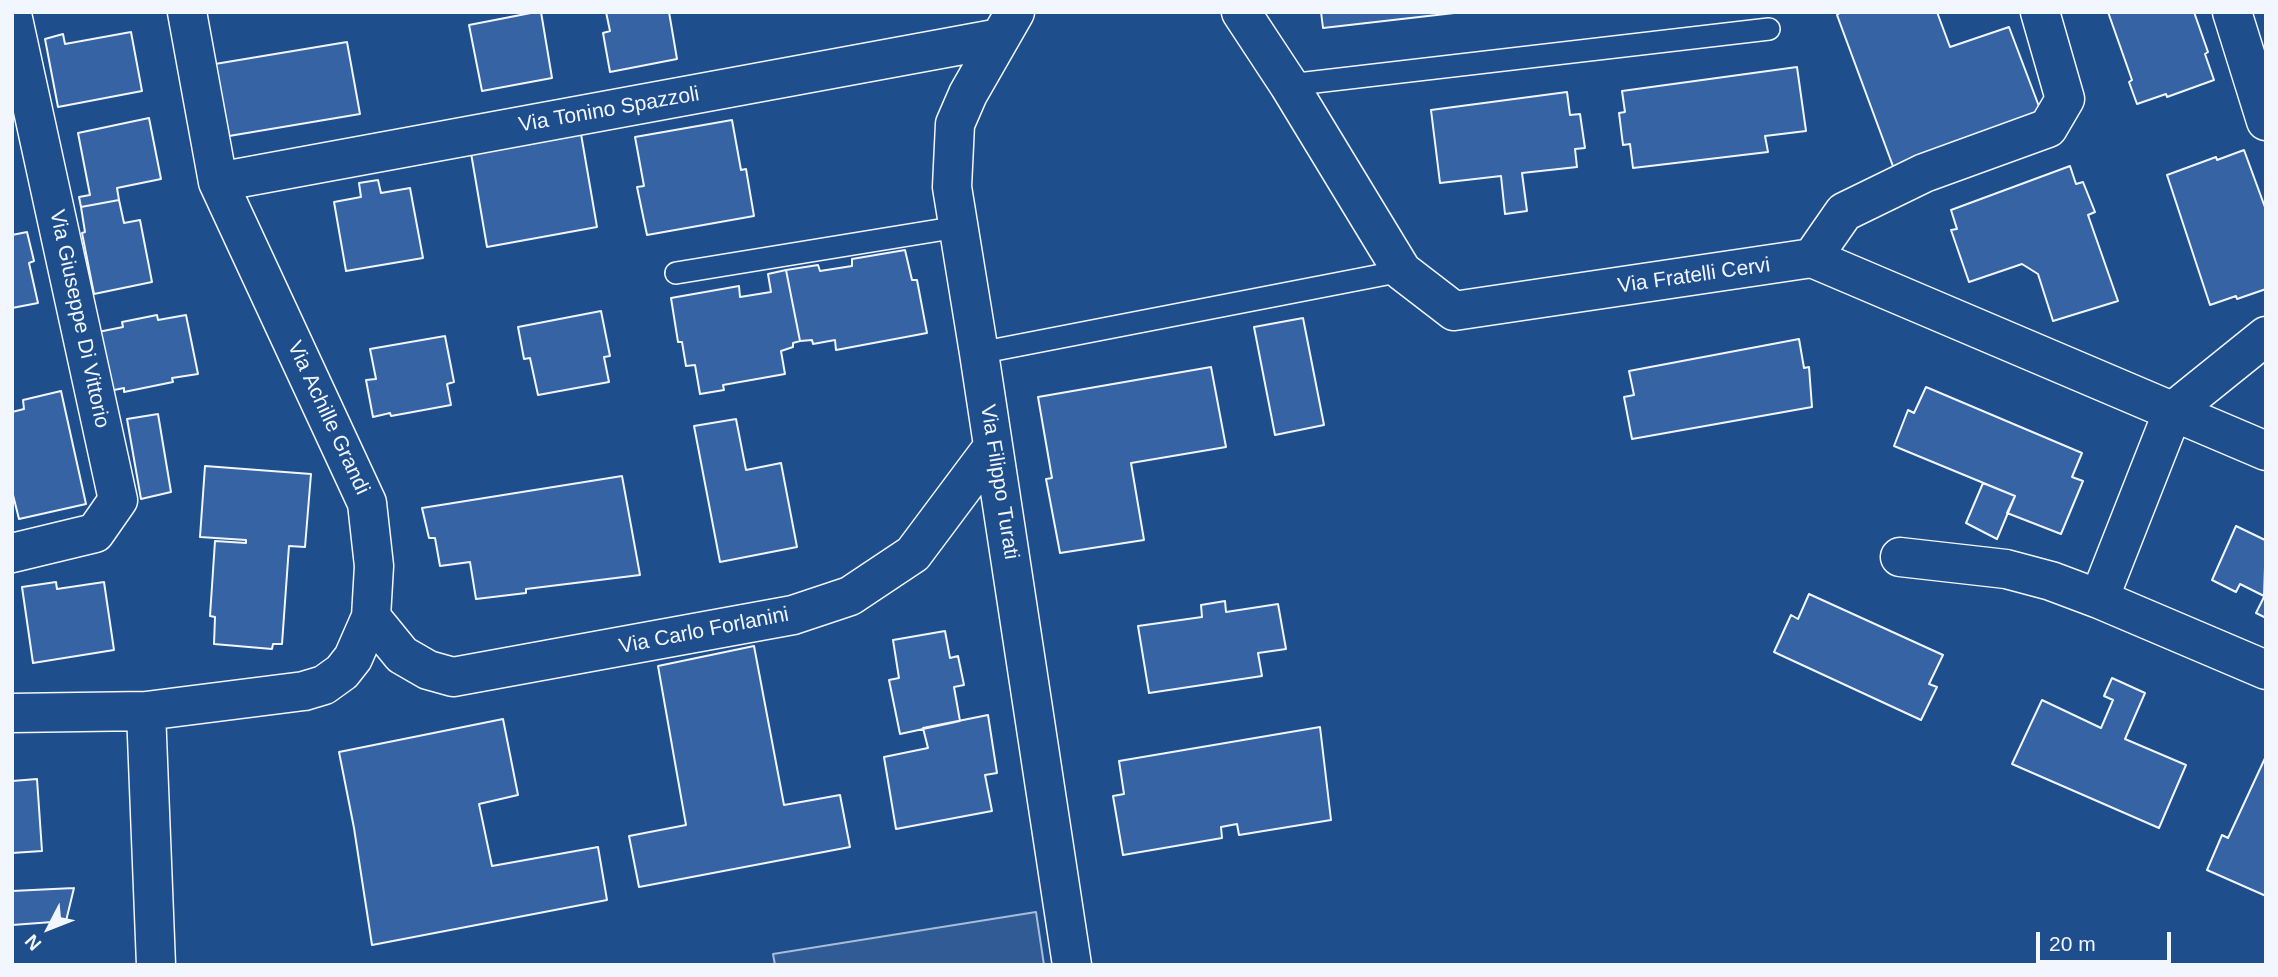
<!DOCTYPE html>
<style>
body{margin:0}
#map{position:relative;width:2278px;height:977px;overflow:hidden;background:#1f4e8c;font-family:Arial,sans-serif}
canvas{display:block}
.frame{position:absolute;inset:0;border:14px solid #f2f6ff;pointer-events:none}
.north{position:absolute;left:14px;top:893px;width:70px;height:70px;-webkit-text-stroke:5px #1f4e8c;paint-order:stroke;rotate:228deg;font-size:19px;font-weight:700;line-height:28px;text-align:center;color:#f2f6ff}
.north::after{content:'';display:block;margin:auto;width:24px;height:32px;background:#f2f6ff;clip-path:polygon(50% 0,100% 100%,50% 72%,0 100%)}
.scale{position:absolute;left:2036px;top:932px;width:135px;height:32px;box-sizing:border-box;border:4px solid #f2f6ff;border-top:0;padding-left:9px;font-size:21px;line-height:24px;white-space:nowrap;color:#f2f6ff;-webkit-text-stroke:5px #1f4e8c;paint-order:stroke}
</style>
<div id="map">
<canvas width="2278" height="977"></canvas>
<div class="frame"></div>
<div class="north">N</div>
<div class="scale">20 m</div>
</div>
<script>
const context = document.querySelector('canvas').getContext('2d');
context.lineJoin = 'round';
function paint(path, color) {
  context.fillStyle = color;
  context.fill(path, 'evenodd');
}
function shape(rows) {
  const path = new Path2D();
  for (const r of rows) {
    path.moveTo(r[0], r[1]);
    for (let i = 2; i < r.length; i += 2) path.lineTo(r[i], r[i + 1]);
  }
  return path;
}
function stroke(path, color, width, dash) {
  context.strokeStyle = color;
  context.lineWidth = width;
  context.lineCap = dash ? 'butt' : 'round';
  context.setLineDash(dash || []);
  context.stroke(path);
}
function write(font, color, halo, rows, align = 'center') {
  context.font = font + ' Arial,sans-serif';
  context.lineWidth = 5;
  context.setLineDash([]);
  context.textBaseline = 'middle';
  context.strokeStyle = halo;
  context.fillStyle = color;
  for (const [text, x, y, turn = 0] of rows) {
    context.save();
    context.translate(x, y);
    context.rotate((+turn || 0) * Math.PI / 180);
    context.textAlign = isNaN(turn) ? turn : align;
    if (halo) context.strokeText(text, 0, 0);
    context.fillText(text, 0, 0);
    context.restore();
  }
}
const built = shape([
 [1036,912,1044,965,775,965,773,954,1036,912]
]);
paint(built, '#305b95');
stroke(built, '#a8bbd7', 2);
const building = shape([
 [536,12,541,12,552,78,482,91,469,25,536,12],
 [606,12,669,12,677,59,610,72,603,33,610,31,606,12],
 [1321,12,1463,12,1323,28,1321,12],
 [1841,12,1937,12,1950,47,2009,27,2043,117,1894,169,1837,15,1841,12],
 [2108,12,2194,12,2208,52,2205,54,2214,80,2167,97,2166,94,2137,104,2129,82,2132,80,2108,12],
 [131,32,142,91,58,107,45,39,63,34,65,44,131,32],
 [347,42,360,114,229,136,215,64,347,42],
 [1797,67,1806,131,1765,136,1768,152,1633,168,1630,144,1623,145,1619,113,1625,112,1622,91,1797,67],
 [1567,92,1570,115,1580,114,1585,148,1575,149,1577,167,1522,173,1527,211,1505,214,1501,176,1440,183,1431,110,1567,92],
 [149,118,161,179,117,188,119,200,81,207,79,197,90,195,78,133,149,118],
 [732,120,741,170,746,169,754,216,647,235,637,187,644,186,635,137,732,120],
 [581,134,597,227,487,247,471,153,581,134],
 [2244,150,2266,210,2266,289,2237,299,2236,296,2210,305,2167,175,2216,157,2217,160,2244,150],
 [2070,166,2076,184,2083,182,2095,212,2088,215,2118,301,2053,321,2038,274,2022,264,1969,282,1951,230,1957,229,1951,210,2070,166],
 [378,180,381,193,410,188,423,258,346,271,334,202,361,197,359,183,378,180],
 [119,200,124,223,140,220,152,282,94,294,82,233,85,232,81,207,119,200],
 [27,232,34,261,29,263,38,303,12,308,12,235,27,232],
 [905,250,912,280,917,280,927,333,836,350,835,340,813,344,812,340,800,341,786,270,818,265,820,271,852,266,852,259,905,250],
 [786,270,800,341,793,343,793,347,781,351,785,374,723,385,724,390,700,394,695,365,686,366,682,342,678,342,671,298,739,286,740,297,771,292,768,274,786,270],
 [601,311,610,356,604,357,609,382,538,395,530,358,524,359,518,327,601,311],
 [157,315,158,320,186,315,198,374,172,378,173,382,124,392,124,388,109,391,98,332,123,327,122,322,157,315],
 [1303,318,1324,425,1275,435,1254,327,1303,318],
 [445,336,454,382,447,384,451,405,391,416,390,413,373,417,366,380,376,379,370,349,445,336],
 [1799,339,1804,368,1809,367,1812,407,1632,439,1624,397,1634,395,1629,371,1799,339],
 [1211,367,1226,447,1131,463,1144,540,1060,553,1046,479,1052,478,1038,397,1211,367],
 [1926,387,2082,453,2072,477,2083,481,2061,534,2007,513,2015,496,1894,446,1908,410,1914,413,1926,387],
 [61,391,86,504,19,519,12,491,12,412,24,409,23,400,61,391],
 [158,414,171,492,141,499,127,419,158,414],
 [736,419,746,470,781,463,797,547,720,562,694,426,736,419],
 [205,466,311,474,305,547,289,546,282,644,273,644,272,649,214,644,215,617,210,616,215,541,246,543,246,540,200,537,205,466],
 [622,476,640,575,526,589,526,593,476,599,470,562,440,566,435,538,429,538,422,508,622,476],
 [1983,483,2015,496,1997,539,1966,523,1983,483],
 [2236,526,2265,540,2266,538,2264,596,2240,584,2236,592,2212,580,2236,526],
 [56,582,57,589,104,582,114,650,33,663,22,587,56,582],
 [2266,593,2266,618,2256,613,2266,593],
 [1809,594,1943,655,1929,684,1937,687,1921,720,1774,652,1791,615,1798,619,1809,594],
 [1225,601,1226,612,1278,604,1286,649,1258,653,1262,676,1149,693,1138,626,1202,617,1201,605,1225,601],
 [945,631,950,658,958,656,964,685,954,687,960,721,900,734,889,680,899,678,893,640,945,631],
 [754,646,784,805,840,795,850,847,639,887,629,836,686,825,658,666,754,646],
 [2112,678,2145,693,2125,739,2186,765,2159,828,2012,764,2042,700,2101,728,2113,700,2104,696,2112,678],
 [988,715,997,773,985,775,992,811,896,829,884,757,928,748,923,728,988,715],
 [503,719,518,795,479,804,492,866,598,847,607,900,372,945,354,828,339,752,503,719],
 [1320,727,1331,820,1239,835,1237,824,1221,827,1222,838,1123,855,1113,796,1124,794,1119,761,1320,727],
 [2266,756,2266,896,2207,870,2222,835,2228,838,2266,756],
 [37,779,42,851,12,853,12,781,37,779],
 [74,888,66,921,12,925,12,891,74,888]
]);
paint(building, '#3563a3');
stroke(building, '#f2f6ff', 2);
const service = shape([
 [1289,85,1769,29],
 [676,273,958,227],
 [979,353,1402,271]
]);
const minor = shape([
 [1015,12,968,94,955,124,952,187,979,353,1072,965],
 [1241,12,1289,85,1402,271,1454,311,1812,258,2266,451],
 [2232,12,2266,121],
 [12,14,118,500,95,533,12,553],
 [218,182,1000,38],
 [1812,258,1844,212,1924,173,2048,128,2065,99,2040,12],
 [2266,336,2173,411,2099,599,2266,670],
 [1900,557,2006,569,2051,581,2099,599],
 [371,617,402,655,428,670,453,677,793,615,850,596,913,554,993,447],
 [146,711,156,965],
 [12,713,146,711,304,691,324,685,342,672,353,658,371,617,374,566,367,503,218,182,187,12]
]);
stroke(service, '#f2f6ff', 24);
stroke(minor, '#f2f6ff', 41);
stroke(service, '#1f4e8c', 21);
stroke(minor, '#1f4e8c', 38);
write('21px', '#f2f6ff', '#1f4e8c', [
 ["Via Tonino Spazzoli",609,110,-10],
 ["Via Fratelli Cervi",1694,276,-8],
 ["Via Giuseppe Di Vittorio",79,319,78],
 ["Via Achille Grandi",328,418,65],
 ["Via Filippo Turati",999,482,81],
 ["Via Carlo Forlanini",704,631,-11]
]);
</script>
